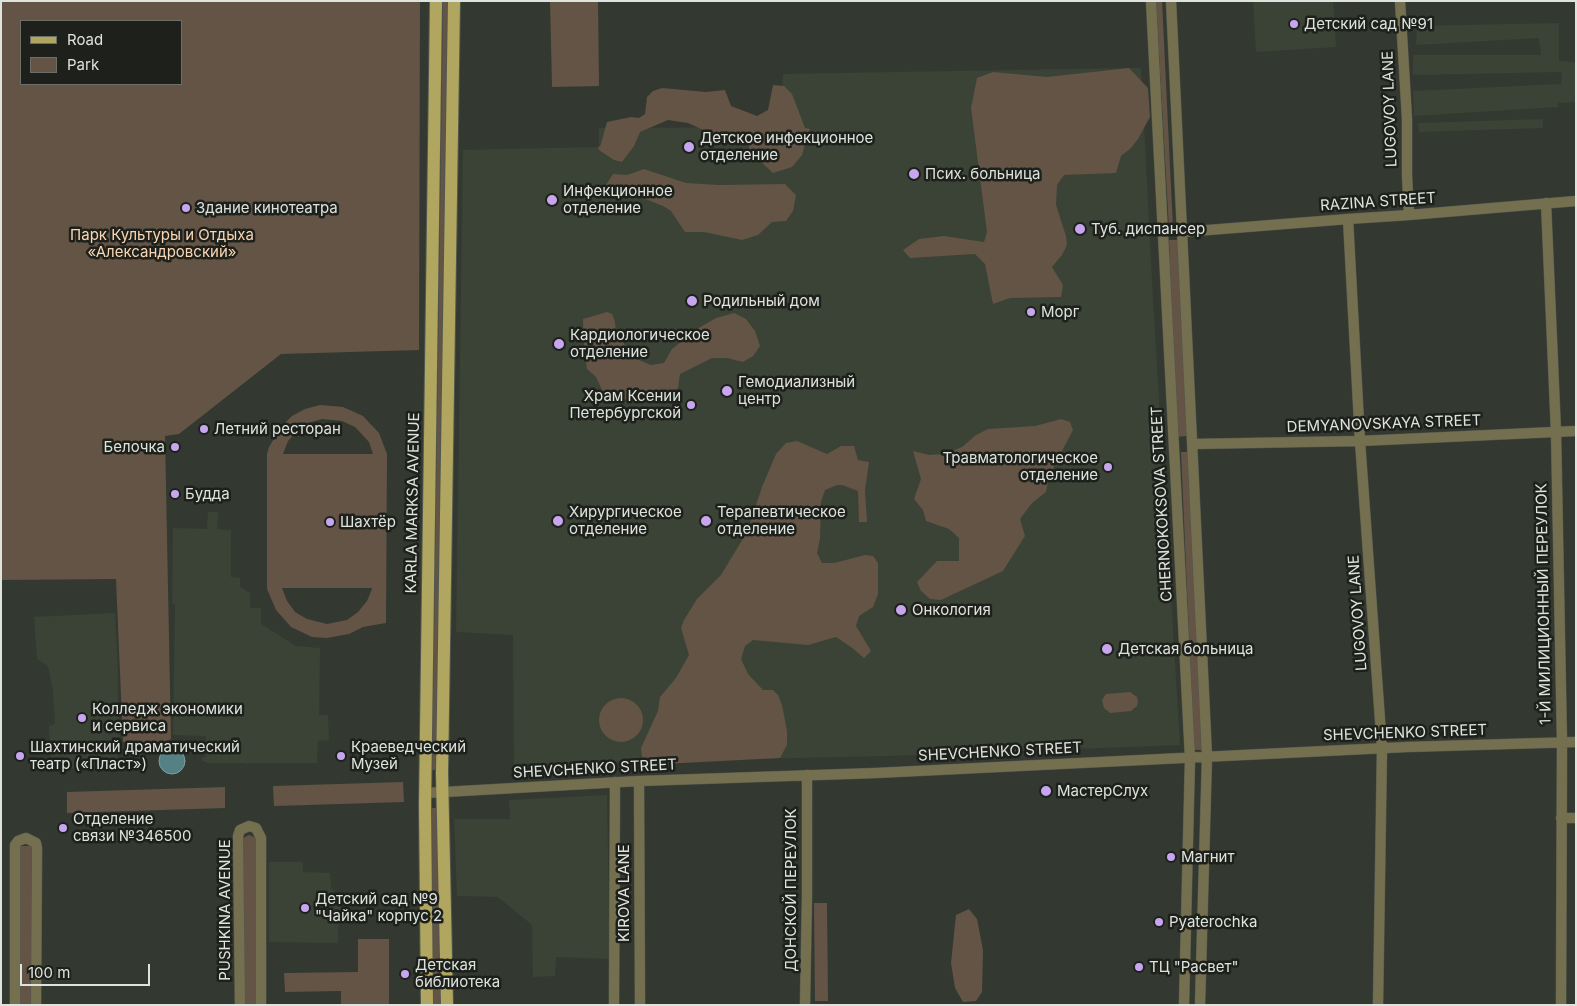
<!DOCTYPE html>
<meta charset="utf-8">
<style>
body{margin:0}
#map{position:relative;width:1577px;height:1006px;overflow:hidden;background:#333930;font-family:Inter,sans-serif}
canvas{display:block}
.frame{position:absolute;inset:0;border:2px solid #dfe3dd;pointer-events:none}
.legend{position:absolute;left:20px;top:20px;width:162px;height:65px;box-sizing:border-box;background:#1d201b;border:1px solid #6b6e69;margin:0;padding:6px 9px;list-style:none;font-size:15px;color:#dfe3dd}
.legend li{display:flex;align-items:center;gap:10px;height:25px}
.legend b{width:25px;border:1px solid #6b6e69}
.scale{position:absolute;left:20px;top:964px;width:130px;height:22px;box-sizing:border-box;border:2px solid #dfe3dd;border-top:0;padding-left:6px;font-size:15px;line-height:18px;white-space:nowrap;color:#dfe3dd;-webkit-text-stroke:4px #1d201b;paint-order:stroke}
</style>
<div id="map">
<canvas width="1577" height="1006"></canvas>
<div class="frame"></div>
<ul class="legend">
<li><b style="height:6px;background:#b0a660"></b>Road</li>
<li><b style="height:14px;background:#635445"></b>Park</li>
</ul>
<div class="scale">100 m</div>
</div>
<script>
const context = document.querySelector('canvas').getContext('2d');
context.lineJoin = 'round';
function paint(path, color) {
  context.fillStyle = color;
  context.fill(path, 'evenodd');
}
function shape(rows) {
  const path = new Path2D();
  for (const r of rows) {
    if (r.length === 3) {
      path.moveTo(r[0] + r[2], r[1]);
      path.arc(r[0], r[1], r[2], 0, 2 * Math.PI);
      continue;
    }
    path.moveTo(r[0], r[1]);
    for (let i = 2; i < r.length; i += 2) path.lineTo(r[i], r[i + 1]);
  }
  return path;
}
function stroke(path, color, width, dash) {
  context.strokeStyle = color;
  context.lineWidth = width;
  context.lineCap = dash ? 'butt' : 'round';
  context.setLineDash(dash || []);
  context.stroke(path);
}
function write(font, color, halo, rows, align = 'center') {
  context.font = font + ' Inter,sans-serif';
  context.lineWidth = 5;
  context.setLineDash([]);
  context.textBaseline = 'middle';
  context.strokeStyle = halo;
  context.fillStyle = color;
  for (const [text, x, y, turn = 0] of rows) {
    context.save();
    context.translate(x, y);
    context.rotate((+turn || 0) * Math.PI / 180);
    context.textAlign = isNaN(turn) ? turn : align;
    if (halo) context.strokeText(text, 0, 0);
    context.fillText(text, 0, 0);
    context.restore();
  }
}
paint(shape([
 [1253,1,1333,1,1336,47,1256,52],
 [1559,23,1559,61,1576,62,1576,102,1558,103,1558,107,1414,116,1413,91,1561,84,1562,72,1413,75,1413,55,1541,55,1539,38,1416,45,1417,26],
 [1129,68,1141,68,1153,299,1180,745,888,756,514,764,513,635,456,632,463,150,599,147,599,128,780,127,783,74],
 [1543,119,1543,128,1419,132,1418,123],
 [208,512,218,512,217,529,231,530,231,577,240,578,240,587,250,593,250,608,261,608,261,624,296,646,320,648,319,715,328,715,329,740,318,741,317,763,249,763,246,764,245,763,206,763,205,761,202,761,202,757,206,757,206,736,173,735,175,604,172,603,173,528,207,529],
 [115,613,118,673,118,714,119,715,120,744,115,747,117,748,117,767,51,769,49,726,55,724,53,691,48,666,37,659,34,617],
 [607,795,610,959,556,957,555,976,533,977,532,925,498,897,457,896,454,819,510,819,509,800],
 [269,862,303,862,303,872,330,873,331,888,338,897,342,898,342,918,339,919,338,943,269,942]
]), '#3a4335');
paint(shape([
 [1,1,420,1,419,350,281,354,179,434,165,436,171,739,165,742,123,742,116,579,1,580],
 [21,21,181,21,181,84,21,84],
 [443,1,448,1,437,770,432,770],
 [550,1,598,1,599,86,552,87],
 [1156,1,1162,1,1173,228,1169,229],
 [1129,68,1148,88,1150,117,1138,139,1131,148,1121,156,1116,173,1064,175,1057,185,1056,205,1066,236,1067,245,1062,255,1052,267,1063,285,1061,297,1010,298,993,304,985,264,975,254,910,258,903,250,919,239,944,236,984,242,987,232,971,108,977,78,993,72,1047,77],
 [773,85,784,86,792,94,805,128,810,129,802,155,792,167,773,173,751,153,747,141,740,134,731,132,712,134,688,123,668,120,640,132,634,146,622,162,614,160,599,150,598,146,600,147,607,122,631,117,639,118,645,114,647,97,653,91,662,88,706,92,725,90,731,106,757,116,768,110],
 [644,169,686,183,719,185,785,184,796,195,793,211,786,221,772,222,758,235,742,240,704,232,685,232,671,211,663,206,618,188,604,188,613,174,627,175],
 [1169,240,1180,240,1187,436,1176,437],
 [607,312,612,314,615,322,616,332,631,354,639,360,651,365,664,363,672,349,697,329,716,318,734,313,746,319,755,331,760,346,753,356,743,362,727,358,712,358,680,374,678,388,667,397,616,400,604,394,596,377,587,369,584,349,583,319],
 [320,405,343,407,363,416,379,433,387,454,386,623,363,627,349,634,327,638,312,637,291,627,276,610,267,589,267,454,269,447,281,427,292,416,305,409],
 [322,419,342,421,355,427,369,442,373,454,283,454,288,441,297,431,308,423],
 [282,588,372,588,372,589,367,601,358,612,347,620,327,624,307,619,295,612,287,601],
 [1061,419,1070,422,1073,430,1049,476,1046,492,1032,503,1020,519,1025,536,1003,571,941,600,930,599,921,591,917,582,937,561,959,561,959,538,949,529,926,521,923,510,914,499,921,479,913,451,929,455,945,454,962,447,976,435,988,429,1035,426],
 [797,441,827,454,841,446,854,446,858,460,869,462,865,490,867,522,859,522,858,491,842,485,837,485,825,490,821,502,820,539,817,553,822,563,834,563,865,555,873,556,878,563,878,594,873,607,859,616,856,626,871,651,864,658,851,647,836,637,808,645,753,640,745,646,741,659,748,674,763,690,773,690,778,695,782,705,787,731,787,745,780,758,643,765,641,748,658,711,660,697,676,678,689,655,681,628,684,620,697,599,721,575,747,532,762,487,776,454,786,443],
 [1181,452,1188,452,1204,750,1194,750],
 [1130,692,1137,697,1138,702,1137,706,1131,711,1110,713,1104,708,1102,700,1106,694],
 [621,720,22],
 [403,782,404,802,274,806,273,786],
 [225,787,225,808,67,813,67,792],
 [429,808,439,808,441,1005,431,1005],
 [249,835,256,838,259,1005,242,1005,241,839],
 [20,846,32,846,31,1005,19,1005],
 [814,903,827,903,828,1001,815,1001],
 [969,909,977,919,983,950,982,992,976,1001,963,1002,955,988,951,963,956,915],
 [358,939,389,939,389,1005,341,1005,341,991,285,992,284,973,358,972]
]), '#635445');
const water = shape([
 [172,761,13]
]);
paint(water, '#558084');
stroke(water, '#7e9e9f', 1);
const minor = shape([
 [1151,1,1190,758,1184,1005],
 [1171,1,1207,756,1200,1005],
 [1400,1,1407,119,1407,175,1409,215],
 [1546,203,1556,432,1562,743,1561,1005],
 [1348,219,1360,441,1382,748,1378,1005],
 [1183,232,1348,219,1409,215,1576,201],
 [1193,444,1360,441,1576,431],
 [639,781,640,1005],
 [426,793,639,781,876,773,1407,747,1576,742],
 [1561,818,1576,818],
 [15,1005,15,845,18,841,26,838,36,843,37,848,36,1005],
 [240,1005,238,836,240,830,249,826,256,828,261,838,261,1005],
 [614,1005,615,782],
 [805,1005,807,896,807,775]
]);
const major = shape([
 [427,1005,425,805,436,1],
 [447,1005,442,773,454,1]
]);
stroke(minor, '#52584f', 11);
stroke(major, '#52584f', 14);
stroke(minor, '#746f4f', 10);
stroke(major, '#b0a660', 12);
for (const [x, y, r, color] of [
 [1294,24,5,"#c7a6ef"],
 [689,147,6,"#c7a6ef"],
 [914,174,6,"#c7a6ef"],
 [552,200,6,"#c7a6ef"],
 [186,208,5,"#c7a6ef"],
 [1080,229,6,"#c7a6ef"],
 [692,301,6,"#c7a6ef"],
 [1031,312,5,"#c7a6ef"],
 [559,344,6,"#c7a6ef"],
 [727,391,6,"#c7a6ef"],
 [691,405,5,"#c7a6ef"],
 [204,429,5,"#c7a6ef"],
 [175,447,5,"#c7a6ef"],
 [1108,467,5,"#c7a6ef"],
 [175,494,5,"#c7a6ef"],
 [558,521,6,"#c7a6ef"],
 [706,521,6,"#c7a6ef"],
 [330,522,5,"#c7a6ef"],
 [901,610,6,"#c7a6ef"],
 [1107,649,6,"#c7a6ef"],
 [82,718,5,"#c7a6ef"],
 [20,756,5,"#c7a6ef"],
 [341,756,5,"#c7a6ef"],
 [1046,791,6,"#c7a6ef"],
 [63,828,5,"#c7a6ef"],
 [1171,857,5,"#c7a6ef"],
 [305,908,5,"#c7a6ef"],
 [1159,922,5,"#c7a6ef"],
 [1139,967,5,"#c7a6ef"],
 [405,974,5,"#c7a6ef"]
]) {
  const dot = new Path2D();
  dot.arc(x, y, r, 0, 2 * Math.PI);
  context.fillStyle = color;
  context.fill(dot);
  stroke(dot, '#1d201b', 2);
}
write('15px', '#dfe3dd', '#1d201b', [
 ["Детский сад №91",1304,24],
 ["Детское инфекционное",700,138],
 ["отделение",700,155],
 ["Псих. больница",925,174],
 ["Инфекционное",563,191],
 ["отделение",563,208],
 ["Здание кинотеатра",196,208],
 ["Туб. диспансер",1091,229],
 ["Родильный дом",703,301],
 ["Морг",1041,312],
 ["Кардиологическое",570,335],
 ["отделение",570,352],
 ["Гемодиализный",738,382],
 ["центр",738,399],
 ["Храм Ксении",681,396,"right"],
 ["Петербургской",681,413,"right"],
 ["Летний ресторан",214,429],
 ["Белочка",165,447,"right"],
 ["Травматологическое",1098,458,"right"],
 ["отделение",1098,475,"right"],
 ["Будда",185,494],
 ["Хирургическое",569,512],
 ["отделение",569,529],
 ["Терапевтическое",717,512],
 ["отделение",717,529],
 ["Шахтёр",340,522],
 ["Онкология",912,610],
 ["Детская больница",1118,649],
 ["Колледж экономики",92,709],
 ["и сервиса",92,726],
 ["Шахтинский драматический",30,747],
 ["театр («Пласт»)",30,764],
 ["Краеведческий",351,747],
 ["Музей",351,764],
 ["МастерСлух",1057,791],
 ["Отделение",73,819],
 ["связи №346500",73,836],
 ["Магнит",1181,857],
 ["Детский сад №9",315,899],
 ["\"Чайка\" корпус 2",315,916],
 ["Pyaterochka",1169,922],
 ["Детская",415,965],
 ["библиотека",415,982],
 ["ТЦ \"Расвет\"",1149,967]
], 'left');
write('15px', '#dfe3dd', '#1d201b', [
 ["LUGOVOY LANE",1390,109,-92],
 ["RAZINA STREET",1378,202,-4],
 ["DEMYANOVSKAYA STREET",1384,424,-2],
 ["KARLA MARKSA AVENUE",413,503,-89],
 ["CHERNOKOKSOVA STREET",1162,504,-93],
 ["1-Й МИЛИЦИОННЫЙ ПЕРЕУЛОК",1544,604,-91],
 ["LUGOVOY LANE",1358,613,-94],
 ["SHEVCHENKO STREET",1405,733,-2],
 ["SHEVCHENKO STREET",1000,752,-3],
 ["SHEVCHENKO STREET",595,769,-3],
 ["ДОНСКОЙ ПЕРЕУЛОК",791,890,-90],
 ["KIROVA LANE",624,893,-90],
 ["PUSHKINA AVENUE",225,910,-90]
]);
write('15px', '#fad6b2', '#1d201b', [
 ["Парк Культуры и Отдыха",162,235],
 ["«Александровский»",162,252]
]);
</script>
